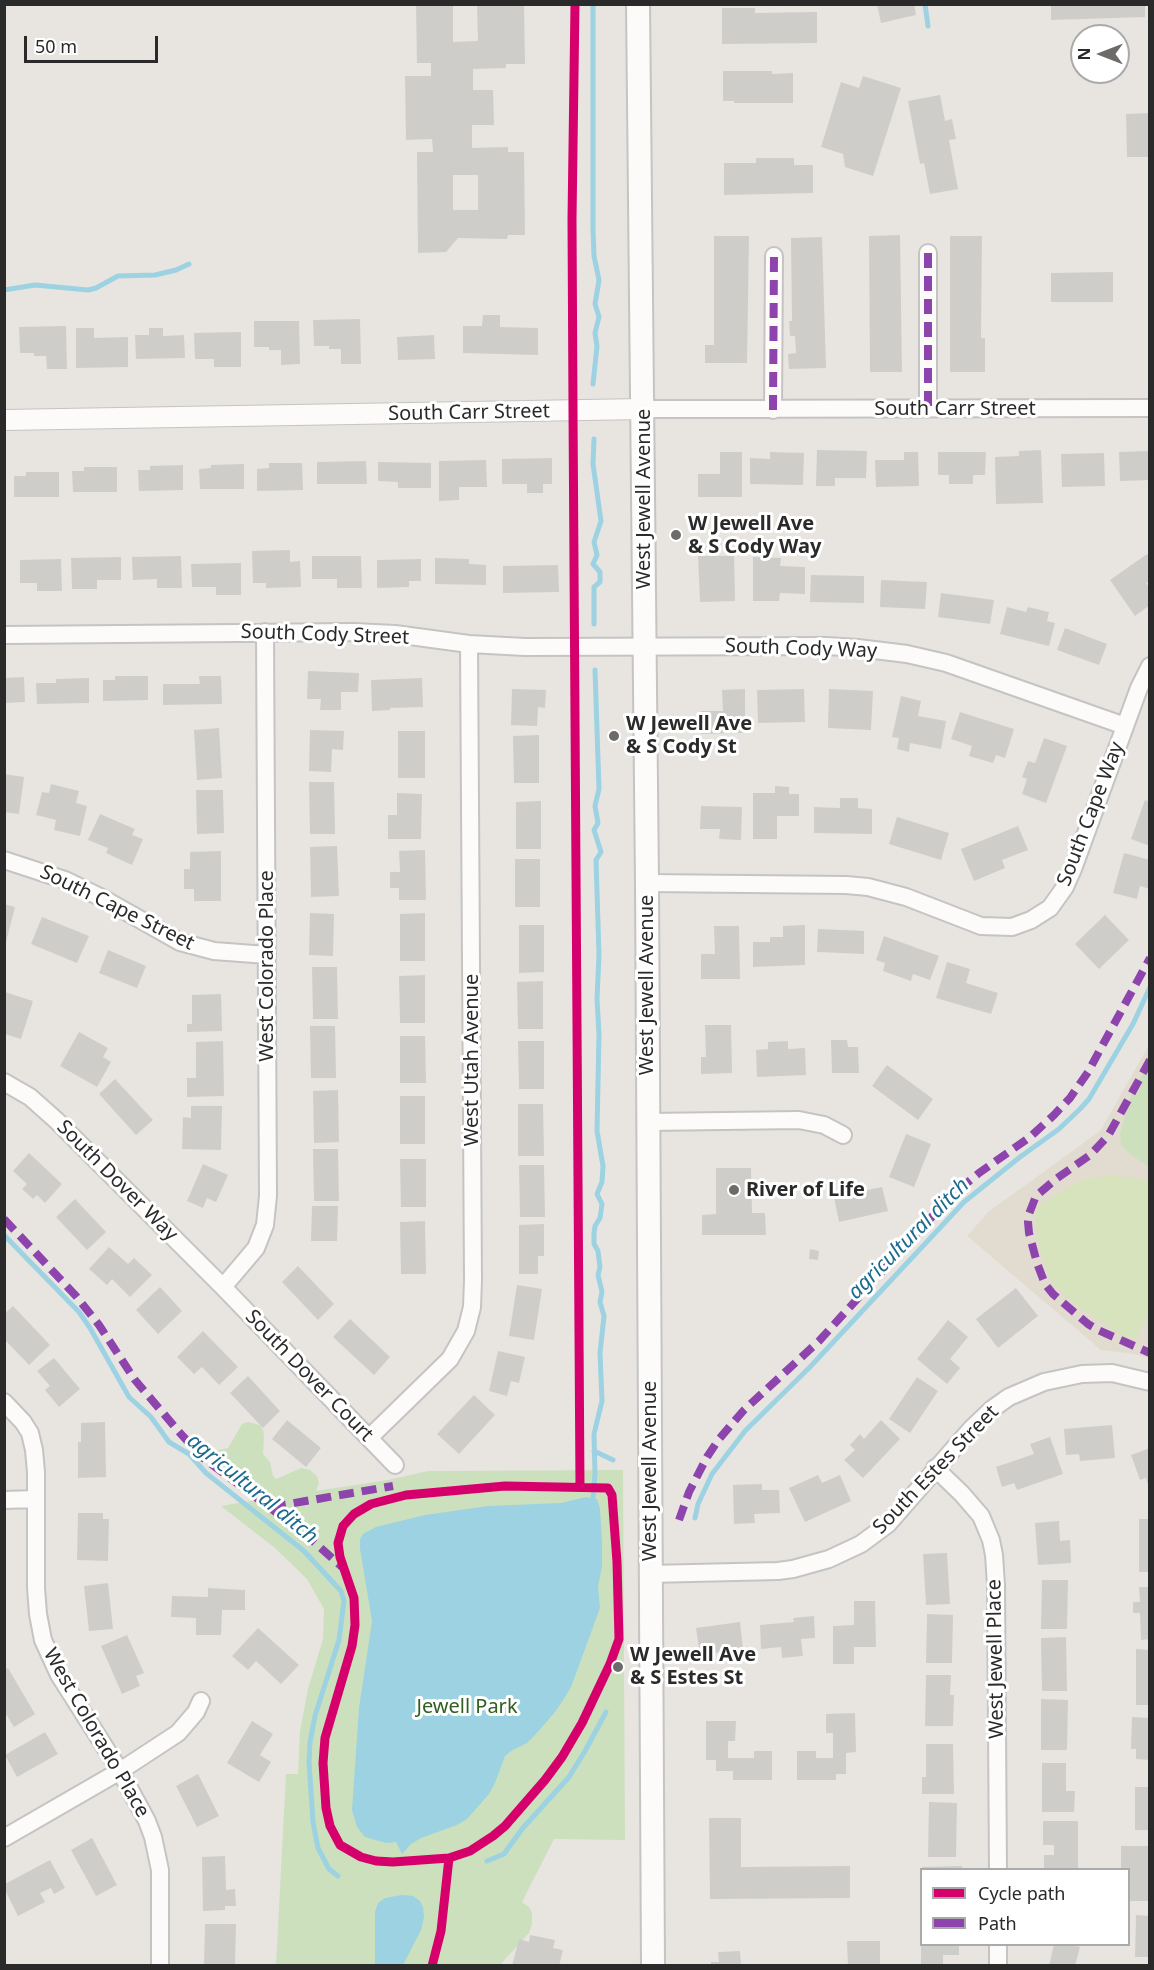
<!DOCTYPE html>
<style>
body{margin:0}
#map{position:relative;width:1154px;height:1970px;overflow:hidden;background:#e8e5e1;font-family:"Noto Sans",sans-serif}
canvas{display:block}
.frame{position:absolute;inset:0;border:6px solid #2a2a2a;pointer-events:none}
.legend{position:absolute;left:920px;top:1868px;width:210px;height:78px;box-sizing:border-box;background:#fff;border:2px solid #aaa;margin:0;padding:8px 10px;list-style:none;font-size:18px;color:#2a2a2a}
.legend li{display:flex;align-items:center;gap:12px;height:30px}
.legend b{width:30px;border:2px solid #aaa}
.north{position:absolute;left:1070px;top:24px;width:60px;height:60px;box-sizing:border-box;background:#fff;border:2px solid #aaa;border-radius:50%;rotate:270deg;font-size:16px;font-weight:700;line-height:24px;text-align:center;color:#2a2a2a}
.north::after{content:'';display:block;margin:auto;width:21px;height:27px;background:#6c6b6a;clip-path:polygon(50% 0,100% 100%,50% 72%,0 100%)}
.scale{position:absolute;left:24px;top:36px;width:134px;height:27px;box-sizing:border-box;border:3px solid #2a2a2a;border-top:0;padding-left:8px;font-size:18px;line-height:21px;white-space:nowrap;color:#2a2a2a;-webkit-text-stroke:4px #fff;paint-order:stroke}
</style>
<div id="map">
<canvas width="1154" height="1970"></canvas>
<div class="frame"></div>
<ul class="legend">
<li><b style="height:8px;background:#d6006c"></b>Cycle path</li>
<li><b style="height:8px;background:#8e44ad"></b>Path</li>
</ul>
<div class="north">N</div>
<div class="scale">50 m</div>
</div>
<script>
const context = document.querySelector('canvas').getContext('2d');
context.lineJoin = 'round';
function paint(path, color) {
  context.fillStyle = color;
  context.fill(path, 'evenodd');
}
function shape(rows) {
  const path = new Path2D();
  for (const r of rows) {
    path.moveTo(r[0], r[1]);
    for (let i = 2; i < r.length; i += 2) path.lineTo(r[i], r[i + 1]);
  }
  return path;
}
function stroke(path, color, width, dash) {
  context.strokeStyle = color;
  context.lineWidth = width;
  context.lineCap = dash ? 'butt' : 'round';
  context.setLineDash(dash || []);
  context.stroke(path);
}
function write(font, color, halo, rows, align = 'center') {
  context.font = font + ' "Noto Sans",sans-serif';
  context.lineWidth = 6;
  context.setLineDash([]);
  context.textBaseline = 'middle';
  context.strokeStyle = halo;
  context.fillStyle = color;
  for (const [text, x, y, turn = 0] of rows) {
    context.save();
    context.translate(x, y);
    context.rotate((+turn || 0) * Math.PI / 180);
    context.textAlign = isNaN(turn) ? turn : align;
    if (halo) context.strokeText(text, 0, 0);
    context.fillText(text, 0, 0);
    context.restore();
  }
}
paint(shape([
 [1149,1045,1149,1358,1134,1354,1101,1350,967,1236,988,1212,1100,1131]
]), '#e2dcd0');
paint(shape([
 [1149,1060,1149,1167,1130,1154,1121,1145,1120,1134,1130,1098],
 [248,1422,260,1425,263,1430,264,1436,263,1454,270,1462,273,1476,276,1479,301,1468,310,1470,317,1476,319,1483,316,1491,388,1480,428,1471,623,1470,625,1840,554,1839,522,1902,530,1908,532,1914,532,1924,529,1933,500,1965,276,1965,286,1774,298,1774,300,1731,308,1689,323,1639,324,1609,307,1579,275,1548,221,1506,269,1498,251,1488,238,1473,224,1468,213,1460,210,1455,215,1451,228,1448,242,1424]
]), '#cce0bd');
paint(shape([
 [1110,1175,1149,1180,1149,1315,1137,1337,1126,1338,1076,1305,1052,1283,1040,1251,1035,1222,1036,1210,1040,1205,1068,1187,1082,1180]
]), '#d6e3bc');
paint(shape([
 [586,1497,597,1499,600,1509,602,1543,602,1566,598,1587,600,1608,571,1687,565,1697,555,1712,535,1735,527,1743,511,1751,505,1756,495,1783,489,1794,467,1819,457,1825,421,1838,411,1844,402,1854,396,1842,386,1843,365,1837,357,1827,352,1810,359,1708,372,1621,360,1549,360,1539,363,1534,376,1527,425,1515,488,1506,561,1503],
 [402,1895,413,1896,420,1901,423,1907,424,1917,421,1930,403,1965,375,1965,375,1912,378,1903,385,1898]
]), '#9cd2e2');
stroke(shape([
 [925,4,928,26],
 [4,290,35,285,88,290,96,288,118,276,155,275,176,270,189,264],
 [593,384,597,346,595,333,599,317,595,304,599,280,594,256,593,229,593,4],
 [594,624,594,587,600,582,600,572,593,564,597,555,594,542,601,521,593,464,594,439],
 [4,1235,79,1312,90,1328,129,1397,151,1417,169,1442,189,1454,206,1473,304,1551,341,1591,344,1601,339,1640,315,1716,310,1742,309,1762,313,1822,318,1848,329,1869,338,1876],
 [594,1451,613,1460],
 [593,1497,595,1474,594,1434,602,1401,600,1353,604,1316,600,1302,602,1292,598,1275,600,1267,598,1251,594,1244,594,1233,595,1226,600,1218,602,1204,597,1194,602,1182,603,1166,597,1131,599,1034,597,999,599,955,596,860,601,852,594,830,598,823,595,806,599,789,595,670],
 [695,1518,698,1504,712,1474,745,1431,810,1367,964,1202,1020,1157,1059,1129,1080,1109,1089,1099,1133,1024,1150,987],
 [487,1861,504,1854,522,1829,569,1777,585,1751,606,1712]
]), '#9cd2e2', 5);
paint(shape([
 [416,4,453,4,453,42,478,41,477,4,524,4,525,64,506,64,506,68,473,69,473,90,493,90,494,125,472,125,472,148,508,147,508,152,524,152,525,235,508,235,507,239,458,238,446,252,418,253,417,152,433,152,432,139,406,140,405,76,431,76,431,63,417,63],
 [453,175,478,175,478,210,453,210],
 [877,4,914,4,916,15,881,23],
 [1051,4,1145,4,1145,17,1051,20],
 [722,8,755,8,755,13,817,12,817,43,722,44],
 [723,71,772,71,772,74,793,73,793,103,734,103,734,101,723,101],
 [863,76,901,88,873,176,845,167,843,154,821,147,841,82,859,88],
 [940,95,945,121,952,119,956,139,949,140,958,189,930,194,924,163,920,164,908,101],
 [1150,113,1150,157,1127,157,1126,114],
 [756,158,794,158,794,165,813,165,813,193,724,195,724,163,756,163],
 [900,235,902,372,870,372,869,236],
 [714,236,749,236,747,363,705,363,705,345,714,345],
 [950,236,982,236,981,338,985,338,985,372,950,372],
 [822,237,826,368,789,369,788,354,796,353,795,336,790,336,789,321,792,321,791,238],
 [1113,272,1113,302,1051,302,1051,273],
 [483,315,500,315,500,327,538,328,538,355,463,353,463,326,482,326],
 [360,319,361,364,341,364,341,349,329,349,329,346,314,346,313,320],
 [254,321,299,321,300,364,281,365,281,350,269,350,269,347,254,347],
 [66,326,67,369,47,369,46,356,34,356,34,353,20,353,19,327],
 [76,328,94,328,94,338,128,337,128,367,76,368],
 [149,328,163,328,163,336,184,335,185,358,136,359,135,335,149,335],
 [241,332,241,367,214,367,214,359,195,359,194,333],
 [434,335,435,359,398,360,397,337],
 [817,450,867,451,866,478,835,478,835,486,816,486],
 [1041,450,1043,503,996,504,995,457,1019,456,1019,451],
 [1150,451,1150,480,1120,481,1119,452],
 [720,452,742,452,742,497,698,497,698,474,720,474],
 [770,452,804,453,803,485,750,484,750,458,770,459],
 [904,452,918,452,919,486,876,487,875,460,904,460],
 [938,452,986,452,985,475,973,475,973,484,949,484,949,475,938,475],
 [1104,453,1105,486,1062,487,1061,454],
 [552,458,552,484,543,484,543,493,527,493,527,484,502,484,502,459],
 [486,460,487,487,459,487,459,500,439,501,439,461],
 [366,461,367,484,317,484,317,462],
 [378,462,431,463,431,488,398,488,398,482,378,481],
 [269,463,302,463,303,490,257,491,257,469,269,468],
 [244,464,244,489,200,489,199,469,211,468,211,465],
 [183,465,183,490,139,491,138,470,150,470,150,466],
 [84,467,117,467,117,492,73,492,72,471,84,471],
 [26,472,59,472,59,497,14,497,14,476,26,476],
 [290,550,290,562,300,561,301,587,266,588,266,583,253,583,252,551],
 [1147,554,1150,558,1150,581,1146,583,1150,589,1150,605,1135,616,1110,580],
 [181,556,182,588,157,588,157,579,133,580,132,557],
 [312,556,361,556,362,588,337,588,337,579,312,579],
 [698,556,734,556,735,601,700,602],
 [121,557,121,580,97,580,97,589,72,589,71,558],
 [753,557,781,558,780,566,805,567,805,594,780,593,779,601,753,601],
 [435,558,469,559,469,564,486,565,486,585,435,584],
 [61,559,62,591,37,591,37,583,20,583,20,560],
 [421,559,421,581,409,581,409,587,377,588,377,560],
 [241,563,241,595,216,595,216,587,192,587,191,564],
 [558,565,559,592,503,593,503,566],
 [811,575,864,576,864,603,810,602],
 [881,580,927,582,925,609,880,607],
 [941,593,994,600,990,624,938,617],
 [1007,607,1026,612,1028,607,1049,612,1047,621,1055,623,1049,646,1000,634],
 [1065,628,1107,644,1099,665,1057,650],
 [308,671,359,673,358,692,341,692,341,710,320,710,321,699,307,699],
 [115,676,148,676,148,700,103,701,103,680,115,680],
 [199,676,221,676,222,704,163,705,163,684,200,684],
 [24,677,25,702,4,703,4,678],
 [89,678,89,703,37,704,36,683,56,683,56,679],
 [422,678,423,707,390,708,390,710,372,711,371,680],
 [512,689,546,690,545,708,538,707,537,726,511,725],
 [745,689,745,733,701,734,701,711,723,711,722,690],
 [804,689,805,722,758,723,757,690],
 [829,689,873,691,871,730,828,728],
 [901,696,921,701,918,716,946,721,941,749,910,743,909,752,897,749,899,738,892,737],
 [960,712,1014,729,1005,758,996,755,993,763,969,756,972,746,951,739],
 [219,728,222,778,197,780,194,730],
 [310,730,344,731,343,750,332,749,331,772,309,771],
 [398,731,425,731,425,778,398,778],
 [539,735,539,783,514,783,513,736],
 [1044,738,1067,746,1046,803,1022,794,1027,779,1022,777,1028,761,1035,763],
 [4,774,24,777,19,814,4,812],
 [309,782,334,782,335,834,310,834],
 [51,784,79,791,76,803,87,806,80,836,54,830,56,820,36,815,42,792,49,793],
 [775,786,789,787,789,794,799,794,799,816,777,816,777,839,753,839,753,793,775,793],
 [196,790,223,790,224,833,197,834],
 [397,793,422,794,421,839,388,839,388,815,397,815],
 [840,798,858,798,858,808,872,809,872,834,814,833,814,807,840,808],
 [1145,800,1150,802,1150,846,1131,839],
 [541,801,541,849,516,849,516,802],
 [701,806,742,807,741,840,719,839,720,829,700,829],
 [100,814,135,829,132,835,143,839,132,865,106,853,108,848,88,840],
 [897,817,949,833,941,860,889,844],
 [1018,826,1028,850,1002,860,1005,868,974,881,961,849],
 [337,846,339,896,311,897,310,847],
 [425,850,426,900,399,900,399,888,390,888,390,872,400,872,399,851],
 [221,851,221,901,194,901,194,889,184,889,184,869,190,869,190,852],
 [1124,853,1150,860,1150,889,1140,886,1137,899,1113,893],
 [515,859,540,859,540,907,515,907],
 [4,904,15,907,5,946,4,946],
 [310,913,334,914,333,956,309,955],
 [425,913,425,961,400,961,400,914],
 [1105,915,1129,940,1099,969,1075,944],
 [42,917,89,936,77,963,31,944],
 [519,925,544,925,544,972,519,973],
 [805,925,805,965,753,967,753,942,770,942,770,937,783,937,783,926],
 [714,926,739,926,740,979,701,979,701,954,715,954],
 [818,929,864,931,864,954,817,952],
 [884,936,939,956,930,980,913,974,911,981,883,971,885,963,876,960],
 [108,950,146,966,137,988,99,973],
 [947,962,970,969,966,983,998,993,991,1014,936,998],
 [312,967,337,967,338,1019,313,1019],
 [425,975,425,1023,400,1023,399,976],
 [543,981,543,1029,518,1029,517,982],
 [5,992,33,1001,21,1039,5,1034],
 [221,994,222,1031,187,1032,187,1024,192,1024,192,995],
 [705,1025,731,1025,732,1073,701,1074,701,1057,706,1057],
 [310,1026,335,1026,336,1078,311,1078],
 [79,1032,108,1048,103,1057,111,1062,97,1087,60,1066],
 [400,1036,425,1036,426,1083,400,1083],
 [831,1040,847,1040,848,1047,858,1047,859,1073,832,1073],
 [223,1041,224,1096,187,1097,187,1078,196,1078,196,1042],
 [518,1041,544,1041,544,1089,519,1089],
 [788,1041,788,1049,805,1048,806,1075,757,1077,756,1050,768,1049,768,1042],
 [887,1065,933,1099,918,1120,872,1086],
 [115,1079,153,1120,136,1135,99,1094],
 [338,1090,339,1142,314,1143,313,1091],
 [400,1096,425,1096,425,1144,400,1144],
 [518,1104,543,1104,544,1156,518,1156],
 [191,1106,222,1106,221,1150,182,1149,183,1117,191,1118],
 [906,1134,931,1144,914,1187,889,1177],
 [313,1149,338,1149,339,1201,314,1201],
 [29,1153,62,1184,45,1203,37,1195,33,1199,22,1189,27,1184,13,1171],
 [400,1159,426,1159,426,1207,401,1207],
 [203,1164,228,1175,216,1202,207,1198,203,1208,187,1201],
 [519,1165,544,1165,545,1217,520,1217],
 [716,1168,751,1168,752,1213,765,1213,766,1235,702,1235,702,1215,716,1214],
 [882,1187,888,1211,839,1222,834,1197],
 [75,1199,106,1232,87,1250,56,1217],
 [312,1206,338,1206,337,1241,311,1241],
 [425,1221,426,1274,401,1274,400,1222],
 [544,1224,544,1256,538,1256,538,1274,519,1274,519,1225],
 [109,1247,128,1264,134,1258,152,1275,130,1297,112,1279,107,1285,89,1269],
 [810,1249,819,1251,818,1260,809,1259],
 [298,1266,334,1304,318,1320,282,1282],
 [517,1285,542,1289,534,1340,509,1336],
 [160,1287,182,1311,158,1334,136,1310],
 [1016,1288,1038,1316,998,1348,976,1319],
 [13,1306,50,1345,29,1365,4,1339,4,1314],
 [350,1319,390,1357,374,1375,333,1337],
 [948,1320,968,1337,950,1359,960,1368,947,1384,917,1359],
 [203,1331,238,1367,219,1385,202,1367,194,1374,177,1357],
 [498,1351,525,1357,519,1383,511,1381,507,1396,489,1391],
 [54,1358,80,1389,59,1407,45,1390,50,1386,37,1371],
 [248,1376,280,1411,263,1428,230,1393],
 [917,1377,938,1391,910,1433,889,1419],
 [474,1395,495,1415,459,1454,437,1434],
 [287,1420,321,1448,306,1467,272,1439],
 [881,1420,900,1439,863,1478,844,1460,855,1450,850,1445,860,1434,864,1439],
 [105,1422,106,1477,78,1478,78,1442,81,1442,81,1423],
 [1112,1425,1115,1458,1080,1461,1079,1454,1066,1455,1064,1429],
 [1050,1437,1063,1474,1017,1490,1014,1483,1002,1487,996,1467,1034,1454,1030,1444],
 [1150,1448,1150,1487,1149,1487,1146,1478,1140,1480,1131,1455],
 [818,1475,822,1483,840,1475,851,1501,805,1522,789,1488],
 [762,1484,762,1490,779,1490,780,1513,754,1514,755,1523,734,1524,733,1485],
 [78,1513,103,1513,103,1519,109,1519,108,1561,77,1560],
 [1139,1519,1150,1519,1150,1572,1139,1572],
 [1059,1521,1060,1541,1070,1540,1071,1563,1038,1565,1035,1523],
 [947,1553,950,1604,926,1605,923,1554],
 [1042,1580,1068,1580,1067,1629,1041,1629],
 [108,1583,113,1629,89,1631,84,1586],
 [1139,1587,1150,1587,1150,1639,1141,1640,1140,1613,1133,1613,1133,1602,1140,1602],
 [208,1588,245,1590,245,1610,222,1610,221,1635,196,1635,196,1618,171,1617,172,1596,208,1597],
 [854,1601,875,1601,876,1647,854,1647,854,1664,833,1664,833,1626,854,1625],
 [927,1614,953,1615,952,1663,926,1663],
 [814,1616,815,1638,801,1639,803,1656,782,1658,781,1647,761,1649,760,1625,794,1622,793,1618],
 [740,1622,743,1649,700,1655,696,1628],
 [258,1628,299,1665,281,1684,256,1661,248,1670,232,1656],
 [127,1635,144,1673,136,1676,140,1686,122,1694,101,1646],
 [1066,1637,1067,1691,1042,1691,1041,1638],
 [1136,1649,1150,1650,1150,1705,1136,1705],
 [8,1668,35,1714,14,1727,4,1711,4,1670],
 [926,1675,951,1675,950,1695,954,1695,953,1726,925,1726],
 [1041,1699,1068,1700,1067,1750,1041,1750],
 [855,1713,856,1752,846,1753,846,1774,836,1774,836,1780,797,1780,797,1751,816,1751,816,1758,833,1758,833,1733,826,1733,826,1714],
 [1132,1717,1150,1718,1150,1760,1136,1759,1136,1749,1131,1749],
 [252,1721,273,1734,260,1755,271,1762,259,1782,227,1763],
 [706,1721,736,1721,735,1741,728,1741,728,1758,754,1758,754,1751,772,1751,772,1780,733,1780,733,1771,716,1771,716,1760,706,1760],
 [45,1732,58,1754,17,1777,5,1755],
 [926,1744,953,1744,954,1794,922,1794,922,1777,926,1777],
 [1042,1763,1066,1763,1066,1791,1075,1791,1074,1812,1042,1812],
 [198,1774,219,1816,197,1827,176,1786],
 [1135,1787,1150,1787,1150,1830,1135,1830],
 [929,1802,957,1803,956,1857,928,1857],
 [709,1818,741,1818,741,1867,850,1866,850,1898,710,1899],
 [1043,1821,1078,1821,1078,1870,1044,1870,1044,1855,1054,1855,1054,1845,1043,1845],
 [92,1838,117,1885,96,1896,71,1850],
 [1121,1846,1150,1846,1150,1901,1128,1901,1128,1870,1121,1870],
 [225,1856,226,1890,235,1889,236,1906,225,1906,225,1910,203,1911,202,1857],
 [50,1860,65,1888,54,1894,51,1888,40,1893,45,1902,18,1916,5,1890,5,1884],
 [962,1866,962,1870,922,1870,922,1867],
 [1136,1915,1150,1916,1150,1957,1135,1957],
 [205,1924,236,1924,235,1966,204,1966],
 [530,1935,555,1940,553,1948,563,1950,559,1966,512,1966,519,1939,529,1942],
 [847,1941,880,1941,880,1966,848,1966],
 [921,1944,959,1944,959,1955,943,1955,943,1966,921,1966],
 [1054,1944,1069,1944,1080,1947,1075,1966,1049,1966],
 [740,1951,741,1966,711,1966,711,1962,719,1962,718,1952]
]), '#cfcdca');
const minor = shape([
 [928,253,928,409],
 [643,409,1150,408],
 [773,410,774,256],
 [4,635,354,632,395,634,469,644,525,647,827,646,858,648,907,654,946,663,1125,726],
 [4,860,65,880,102,898,180,942,214,951,267,955],
 [647,883,846,885,868,887,906,897,981,926,1012,927,1031,920,1050,908,1065,887,1073,869,1139,688,1150,666],
 [4,1082,30,1097,57,1121,223,1287,395,1465],
 [648,1122,799,1120,824,1125,843,1135],
 [223,1287,256,1248,265,1225,268,1196,265,632],
 [4,1402,23,1422,30,1433,34,1450,36,1472,36,1588,38,1614,43,1640,59,1675,120,1771,147,1821,153,1837,160,1870,160,1966],
 [370,1437,450,1359,466,1331,472,1307,473,1280,469,644],
 [935,1468,962,1494,981,1516,991,1540,994,1555,996,1585,998,1870],
 [4,1500,36,1499],
 [650,1574,778,1571,793,1569,829,1559,861,1544,888,1524,971,1429,992,1409,1009,1397,1044,1382,1082,1374,1112,1373,1150,1382],
 [4,1838,120,1771,178,1733,196,1712,201,1701],
 [998,1944,998,1966]
]);
const tertiary = shape([
 [4,420,643,409]
]);
const secondary = shape([
 [638,4,647,883,653,1966]
]);
stroke(minor, '#c4c4c3', 20);
stroke(tertiary, '#c4c4c3', 22);
stroke(secondary, '#c4c4c3', 26);
stroke(minor, '#fcfbfa', 16);
stroke(tertiary, '#fcfbfa', 20);
stroke(secondary, '#fcfbfa', 22);
stroke(shape([
 [928,253,928,409],
 [773,410,774,256],
 [1150,1060,1108,1136,1090,1155,1056,1179,1036,1196,1029,1214,1028,1222,1029,1233,1037,1263,1045,1284,1053,1294,1088,1324,1098,1330,1150,1353],
 [4,1219,76,1296,99,1325,135,1380,180,1433,203,1458,304,1533,342,1567],
 [271,1507,393,1486],
 [679,1520,689,1492,707,1457,719,1439,744,1410,819,1341,949,1198,979,1173,1030,1137,1054,1115,1070,1098,1088,1072,1150,958]
]), '#8e44ad', 8, [15, 8]);
stroke(shape([
 [575,4,572,219,573,411,580,1487],
 [505,1486,608,1488,612,1495,617,1562,619,1639,610,1664,582,1723,562,1757,545,1780,505,1826,493,1836,470,1851,449,1858,393,1862,376,1861,361,1857,340,1845,330,1826,326,1808,323,1763,325,1738,352,1646,355,1625,354,1598,340,1557,338,1543,343,1526,354,1514,371,1504,406,1495,505,1486],
 [432,1966,441,1931,449,1858]
]), '#d6006c', 9);
for (const [x, y, r, color] of [
 [676,535,6,"#6c6b6a"],
 [614,736,6,"#6c6b6a"],
 [734,1190,6,"#6c6b6a"],
 [618,1667,6,"#6c6b6a"]
]) {
  const dot = new Path2D();
  dot.arc(x, y, r, 0, 2 * Math.PI);
  context.fillStyle = color;
  context.fill(dot);
  stroke(dot, '#fff', 2);
}
write('20px', '#2a2a2a', '#fff', [
 ["South Carr Street",955,409],
 ["South Carr Street",469,413,-1],
 ["West Jewell Avenue",644,499,-90],
 ["South Cody Street",325,635,2],
 ["South Cody Way",801,649,2],
 ["South Cape Way",1091,814,-69],
 ["South Cape Street",117,908,26],
 ["West Colorado Place",267,966,-90],
 ["West Jewell Avenue",647,985,-90],
 ["West Utah Avenue",472,1060,-90],
 ["South Dover Way",117,1181,45],
 ["South Dover Court",309,1376,46],
 ["South Estes Street",936,1470,-46],
 ["West Jewell Avenue",650,1471,-90],
 ["West Jewell Place",996,1659,-91],
 ["West Colorado Place",96,1733,60]
]);
write('bold 20px', '#2a2a2a', '#fff', [
 ["W Jewell Ave",688,524],
 ["& S Cody Way",688,547],
 ["W Jewell Ave",626,724],
 ["& S Cody St",626,747],
 ["River of Life",746,1190],
 ["W Jewell Ave",630,1655],
 ["& S Estes St",630,1678]
], 'left');
write('20px', '#316022', '#fff', [
 ["Jewell Park",467,1707]
]);
write('italic 21px', '#1b6a8e', '#fff', [
 ["agricultural ditch",909,1239,-45],
 ["agricultural ditch",252,1489,39]
]);
</script>
